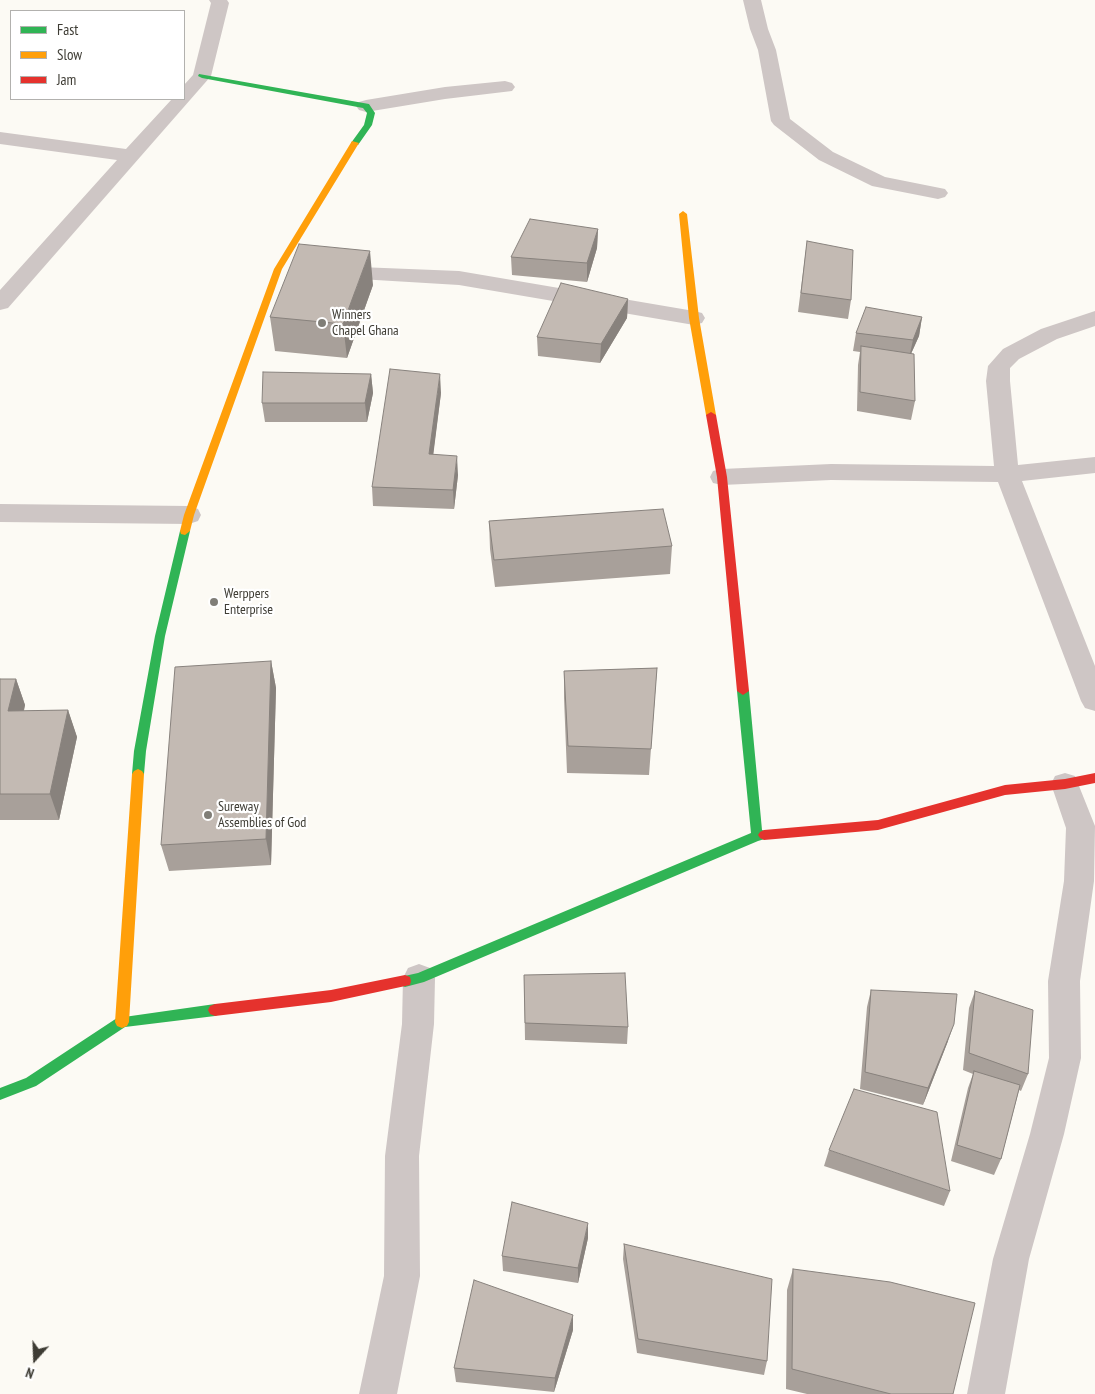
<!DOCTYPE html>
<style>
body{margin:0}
#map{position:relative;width:1095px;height:1394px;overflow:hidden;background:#fcfaf4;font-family:"PT Sans Narrow",sans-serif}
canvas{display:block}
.legend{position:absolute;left:10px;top:10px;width:175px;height:90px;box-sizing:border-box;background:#fff;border:1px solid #b2b1ae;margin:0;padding:6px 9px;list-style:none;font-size:15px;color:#3e3c34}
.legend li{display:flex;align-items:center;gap:10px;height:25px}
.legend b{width:25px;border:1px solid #b2b1ae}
.north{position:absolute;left:10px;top:1334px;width:50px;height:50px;-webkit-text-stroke:4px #fff;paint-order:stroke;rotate:200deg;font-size:14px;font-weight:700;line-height:20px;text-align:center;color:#3e3c34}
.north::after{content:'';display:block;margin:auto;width:18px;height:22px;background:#3e3c34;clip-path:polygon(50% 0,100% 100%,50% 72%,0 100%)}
</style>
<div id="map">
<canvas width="1095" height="1394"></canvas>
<ul class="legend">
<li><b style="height:6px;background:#30b455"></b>Fast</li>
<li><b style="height:6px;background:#ff9f0a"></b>Slow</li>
<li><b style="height:6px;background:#e5322d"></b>Jam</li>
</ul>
<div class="north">N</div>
</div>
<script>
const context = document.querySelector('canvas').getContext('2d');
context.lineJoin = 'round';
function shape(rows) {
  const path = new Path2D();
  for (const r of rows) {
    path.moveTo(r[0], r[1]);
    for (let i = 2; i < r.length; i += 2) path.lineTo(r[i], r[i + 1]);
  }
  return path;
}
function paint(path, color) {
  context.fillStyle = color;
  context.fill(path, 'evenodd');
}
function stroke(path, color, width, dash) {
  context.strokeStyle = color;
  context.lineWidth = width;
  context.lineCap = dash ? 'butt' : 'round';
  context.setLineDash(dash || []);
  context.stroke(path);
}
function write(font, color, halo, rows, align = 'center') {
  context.font = font + ' "PT Sans Narrow",sans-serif';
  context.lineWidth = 4.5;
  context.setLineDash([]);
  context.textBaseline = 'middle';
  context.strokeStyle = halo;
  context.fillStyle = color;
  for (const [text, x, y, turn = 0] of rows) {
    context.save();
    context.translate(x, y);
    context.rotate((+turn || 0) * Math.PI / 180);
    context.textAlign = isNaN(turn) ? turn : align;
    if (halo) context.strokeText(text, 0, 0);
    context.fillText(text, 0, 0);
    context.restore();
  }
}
paint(shape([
 [209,0,227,0,229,3,211,76,8,308,0,310,0,290,117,160,0,144,0,132,126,149,172,99,184,99,184,85,193,75,211,3,209,0],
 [743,0,761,0,768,29,776,50,790,119,833,152,885,177,945,189,948,193,945,197,938,199,872,186,819,160,774,125,771,121,758,50,750,29,743,0],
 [505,81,512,83,515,87,512,91,445,99,366,112,359,110,356,106,359,102,366,100,445,87,505,81],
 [334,266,459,271,694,311,702,313,705,318,702,323,694,325,459,285,326,277,323,272,326,267,334,266],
 [1095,311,1095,326,1057,339,1019,359,1010,368,1010,381,1018,465,1095,457,1095,473,1022,481,1095,666,1095,711,1085,708,1081,701,998,482,831,480,722,485,713,483,710,477,713,471,722,469,831,464,994,466,986,381,988,366,1003,349,1041,329,1095,311],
 [0,504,189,506,198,509,201,515,198,521,189,524,0,522,0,504],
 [1065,773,1075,776,1095,826,1094,881,1080,981,1081,1058,1064,1134,1029,1259,1005,1394,967,1394,993,1259,1030,1134,1049,1058,1048,981,1064,881,1066,828,1051,784,1055,776,1065,773],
 [419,964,430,968,435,978,434,1024,419,1156,420,1276,397,1394,359,1394,384,1276,385,1156,402,1024,403,978,408,968,419,964]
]), '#cec6c5');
paint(shape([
 [199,74,369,104,375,113,372,125,358,145,352,145,351,143,364,125,367,113,363,108,202,78,198,76,199,74],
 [185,527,190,531,165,636,146,751,144,774,142,777,138,779,134,777,132,774,134,751,155,636,180,531,185,527],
 [743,687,749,691,762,830,768,832,770,835,768,838,758,841,424,982,405,987,400,985,399,981,400,977,418,973,751,833,737,691,743,687],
 [215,1004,220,1006,222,1010,220,1014,215,1016,125,1027,36,1086,0,1100,0,1088,26,1078,117,1018,215,1004]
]), '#30b455');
paint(shape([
 [352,141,359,143,282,269,194,515,190,531,185,535,181,534,180,531,184,515,274,269,352,141],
 [683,211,687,214,699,318,716,415,711,418,706,415,689,318,679,214,683,211],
 [138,769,142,771,144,774,129,1022,127,1026,122,1028,117,1026,115,1022,132,774,134,771,138,769]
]), '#ff9f0a');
paint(shape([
 [711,412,716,415,727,477,749,691,743,695,737,691,717,477,706,415,711,412],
 [1095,773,1095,783,1065,789,1005,795,878,830,764,840,760,838,758,835,760,832,764,830,878,820,1005,785,1065,779,1095,773],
 [405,975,410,977,411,981,410,985,331,1002,215,1016,210,1014,208,1010,210,1006,215,1004,331,990,405,975]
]), '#e5322d');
paint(shape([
 [598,229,597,248,587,282,512,275,511,257],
 [807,241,851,300,848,319,798,312],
 [373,285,347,358,275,351,270,317],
 [628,299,627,318,600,363,538,356,537,337],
 [922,317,919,336,911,354,915,401,911,420,857,411,858,365,860,352,853,351,856,333],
 [371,374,373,393,367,422,265,422,262,403],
 [441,393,433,454,458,475,454,509,373,506,372,487],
 [489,521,672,546,670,574,495,587,490,549],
 [271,661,276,688,271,865,169,871,161,845],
 [657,668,649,775,567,773,564,698,564,671],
 [0,679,16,679,25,705,24,711,68,710,77,737,59,820,0,820],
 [524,975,628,1027,627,1044,525,1040],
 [871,990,948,1041,923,1105,860,1089,867,1007],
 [975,991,1028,1074,1021,1091,1019,1090,1001,1159,994,1175,951,1161,968,1088,973,1074,963,1070,969,1008],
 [829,1150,950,1191,944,1206,824,1166],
 [588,1238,578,1283,503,1271,502,1256],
 [624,1244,767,1361,764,1375,637,1353,623,1259],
 [793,1269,953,1394,807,1394,786,1389,787,1290],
 [573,1330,554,1392,456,1382,454,1368]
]), '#a8a09a');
paint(shape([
 [598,229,597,248,587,282,587,263],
 [370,251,373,285,347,358,343,324],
 [628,299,627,318,600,363,601,344],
 [922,317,919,336,909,358,913,340],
 [371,374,373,393,367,422,365,403],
 [440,374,441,393,431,473,429,454],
 [457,456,458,475,454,509,453,490],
 [271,661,276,688,271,865,266,839],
 [16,679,25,705,17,737,8,711],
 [68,710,77,737,59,820,50,794],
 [954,1024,948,1041,923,1105,928,1088],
 [588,1223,588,1238,578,1283,578,1268],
 [573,1315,573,1330,554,1392,555,1378]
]), '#88827d');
const building = shape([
 [530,219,598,229,587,263,511,257,530,219],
 [807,241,853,250,851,300,801,293,807,241],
 [299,244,370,251,343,324,270,317,299,244],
 [561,283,628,299,601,344,537,337,561,283],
 [866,307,922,317,913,340,856,333,866,307],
 [861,346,914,354,915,401,860,392,861,346],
 [390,369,440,374,429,454,457,456,453,490,372,487,390,369],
 [263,372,371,374,365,403,262,403,263,372],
 [663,509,672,546,494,560,489,521,663,509],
 [271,661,266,839,161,845,175,667,271,661],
 [657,668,651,749,568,746,564,671,657,668],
 [0,679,16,679,8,711,68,710,50,794,0,794,0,679],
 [625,973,628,1027,525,1023,524,975,625,973],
 [871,990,957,994,954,1024,928,1088,865,1072,871,990],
 [975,991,1033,1010,1028,1074,969,1053,975,991],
 [974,1071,1020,1085,1001,1159,957,1145,974,1071],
 [854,1089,937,1112,950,1191,829,1150,854,1089],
 [512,1202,588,1223,578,1268,502,1256,512,1202],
 [624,1244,772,1279,767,1361,638,1339,624,1244],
 [793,1269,890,1282,975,1303,953,1394,891,1394,792,1369,793,1269],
 [474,1280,573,1315,555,1378,454,1368,474,1280]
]);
paint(building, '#c3bab3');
stroke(building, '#88827d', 1);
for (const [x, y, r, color] of [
 [322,323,5,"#807e77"],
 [214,602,5,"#807e77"],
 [208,815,5,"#807e77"]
]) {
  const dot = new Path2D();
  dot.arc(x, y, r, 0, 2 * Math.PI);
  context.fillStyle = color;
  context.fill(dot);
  stroke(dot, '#fff', 2);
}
write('14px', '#3e3c34', '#fff', [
 ["Winners",332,315],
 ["Chapel Ghana",332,331],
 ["Werppers",224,594],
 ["Enterprise",224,610],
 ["Sureway",218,807],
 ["Assemblies of God",218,823]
], 'left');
</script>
